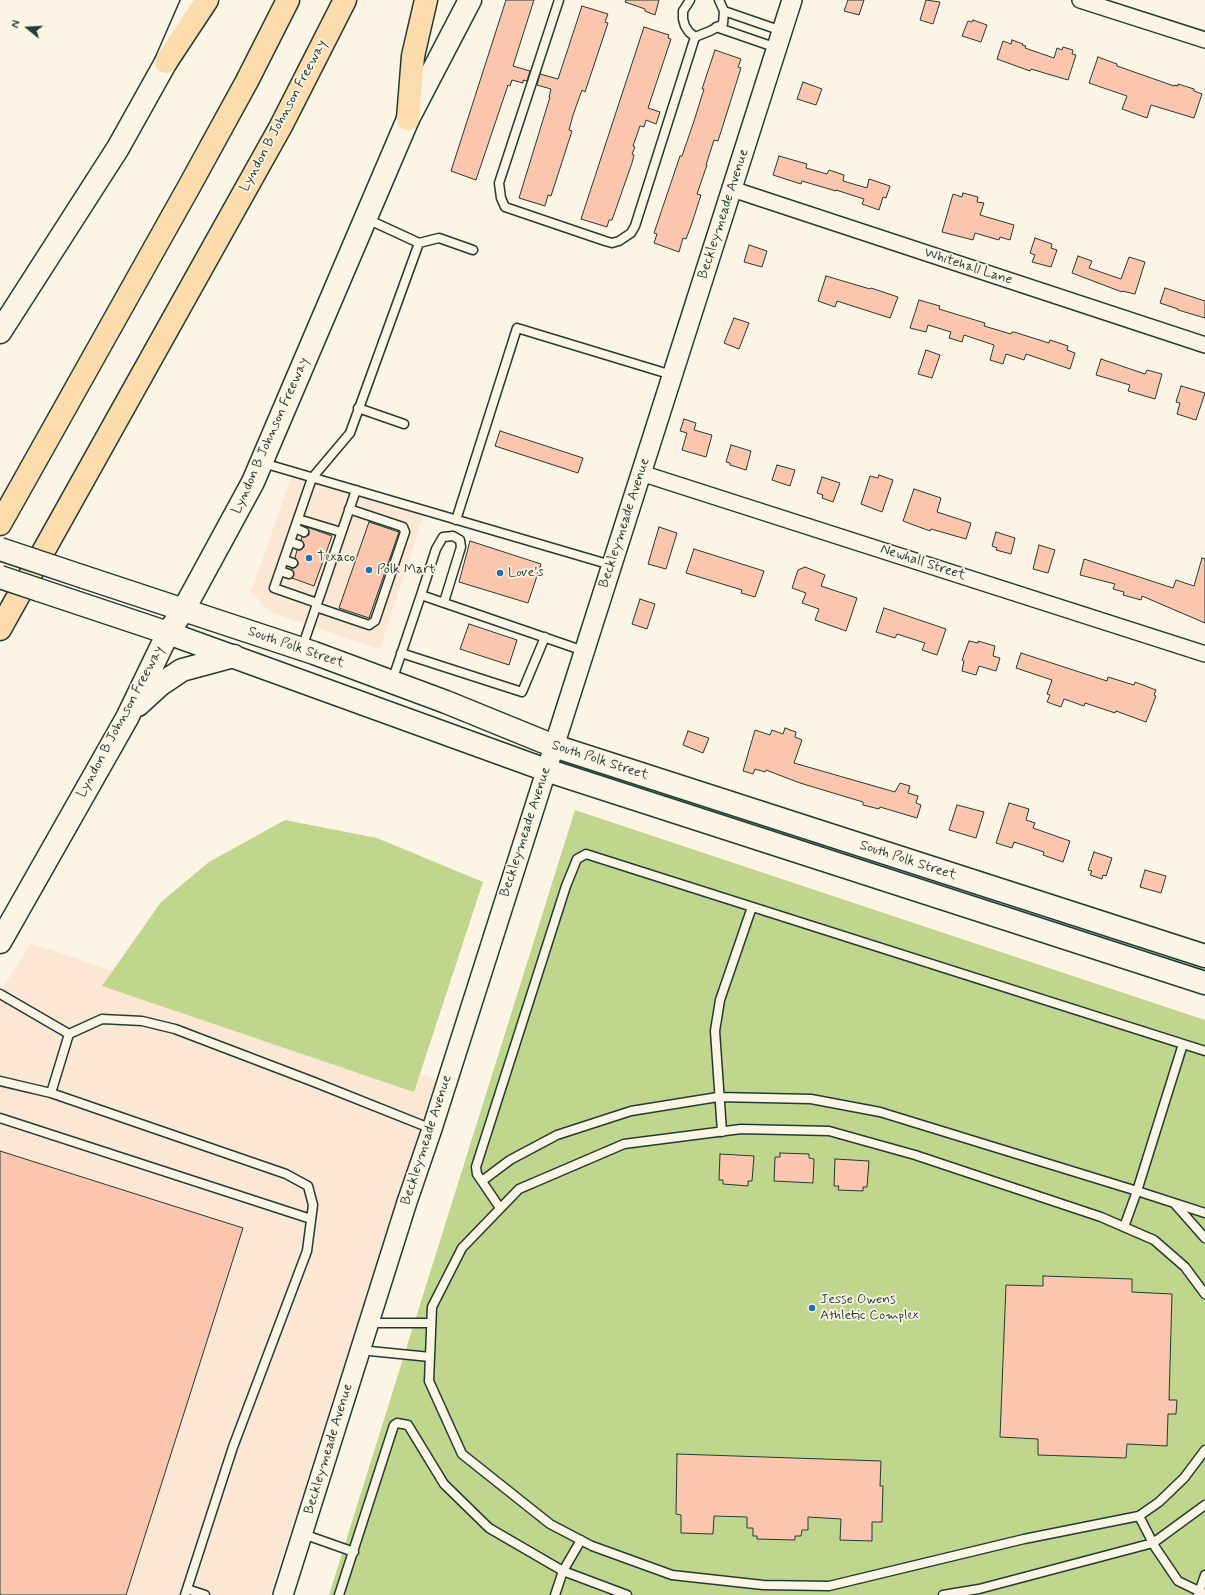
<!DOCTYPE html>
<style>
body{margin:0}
#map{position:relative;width:1205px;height:1595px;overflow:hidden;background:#fcf5e5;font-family:Mynerve,sans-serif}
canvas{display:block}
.north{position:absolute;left:8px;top:8px;width:40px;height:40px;-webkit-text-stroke:3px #fcf5e5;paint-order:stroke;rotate:288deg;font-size:11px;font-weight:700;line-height:16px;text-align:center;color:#1f3d34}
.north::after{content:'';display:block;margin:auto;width:14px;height:18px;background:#1f3d34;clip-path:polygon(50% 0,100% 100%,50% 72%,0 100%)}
</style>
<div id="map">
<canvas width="1205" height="1595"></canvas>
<div class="north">N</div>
</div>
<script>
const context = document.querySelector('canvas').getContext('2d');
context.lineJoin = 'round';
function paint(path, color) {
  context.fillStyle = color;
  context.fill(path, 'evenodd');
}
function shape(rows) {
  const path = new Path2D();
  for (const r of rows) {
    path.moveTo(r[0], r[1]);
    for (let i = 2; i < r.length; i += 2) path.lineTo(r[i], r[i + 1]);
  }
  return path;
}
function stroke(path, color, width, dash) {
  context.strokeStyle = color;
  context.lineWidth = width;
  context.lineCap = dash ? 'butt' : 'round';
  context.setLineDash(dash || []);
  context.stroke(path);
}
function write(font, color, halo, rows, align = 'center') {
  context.font = font + ' Mynerve,sans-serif';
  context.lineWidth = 3.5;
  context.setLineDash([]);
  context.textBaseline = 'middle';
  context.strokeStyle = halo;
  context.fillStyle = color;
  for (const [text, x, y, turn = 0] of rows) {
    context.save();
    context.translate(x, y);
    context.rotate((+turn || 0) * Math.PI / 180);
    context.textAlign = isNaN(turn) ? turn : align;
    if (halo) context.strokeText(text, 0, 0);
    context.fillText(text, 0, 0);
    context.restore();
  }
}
paint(shape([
 [293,472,424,513,380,649,270,612,251,592],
 [31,943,436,1079,270,1595,0,1595,0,992]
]), '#fce7d4');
paint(shape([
 [575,810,1205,1020,1205,1595,329,1595],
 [285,820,377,838,483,882,414,1092,102,986,161,902,209,862]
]), '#c0d68c');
const building = shape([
 [506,0,534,0,513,66,530,71,527,81,523,80,523,83,512,80,510,86,508,85,476,180,451,171,506,0],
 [626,0,659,0,655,15,645,11,645,9,625,2,626,0],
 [848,0,864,0,859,15,844,11,848,0],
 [926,0,940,2,933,24,920,20,926,0],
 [582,6,608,14,605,22,608,23,585,92,582,90,573,115,569,130,572,131,551,196,548,195,545,206,519,198,550,97,549,97,551,89,537,85,540,74,558,79,582,6],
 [973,20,987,25,981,42,962,36,968,21,972,22,973,20],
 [644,27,669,35,668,38,671,39,648,108,660,112,656,124,646,120,644,127,640,126,633,146,635,147,632,154,634,155,632,163,612,220,609,220,607,227,581,219,644,27],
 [1012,40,1023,44,1022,45,1026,46,1025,48,1054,58,1057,48,1062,50,1063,47,1073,50,1072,54,1076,55,1068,80,1031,69,1030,71,997,59,1003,41,1011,44,1012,40],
 [715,50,741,59,738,67,741,68,718,141,714,140,706,165,707,165,697,194,701,195,691,226,686,239,683,238,679,252,654,243,657,234,654,233,680,156,682,156,694,121,704,89,702,89,715,50],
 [1098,57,1117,64,1117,66,1174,86,1174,85,1178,86,1178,84,1194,89,1194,91,1202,94,1194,118,1151,105,1147,118,1122,109,1127,96,1089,83,1098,57],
 [803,82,822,89,816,105,797,99,803,82],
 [779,156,807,164,806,168,827,174,829,170,844,175,843,181,867,188,869,179,890,186,886,198,883,197,879,210,862,204,864,199,836,190,836,191,802,181,801,184,773,175,779,156],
 [963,193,978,197,977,202,984,203,980,215,1014,225,1010,240,1000,237,999,240,975,233,973,240,942,232,953,194,962,197,963,193],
 [1035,238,1052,244,1051,248,1057,250,1051,267,1032,262,1035,255,1030,253,1035,238],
 [749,245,767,251,762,267,744,262,749,245],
 [1078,256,1092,261,1089,268,1121,279,1129,257,1145,262,1135,294,1122,291,1122,292,1072,273,1078,256],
 [826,276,870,289,871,288,898,297,890,318,837,301,835,307,818,301,826,276],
 [1165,288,1205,301,1205,318,1178,310,1178,309,1160,303,1165,288],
 [919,300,940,306,939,309,985,323,984,326,1011,334,1012,332,1014,332,1049,343,1050,340,1068,346,1067,350,1075,353,1070,369,1026,354,1024,360,1006,354,1003,364,990,360,994,345,964,335,962,342,949,338,951,332,928,325,926,332,910,328,919,300],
 [734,318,749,323,739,349,724,343,734,318],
 [926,350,940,355,932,378,918,374,926,350],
 [1101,359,1145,374,1147,370,1162,374,1155,399,1128,391,1130,385,1096,375,1101,359],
 [1181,386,1205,393,1196,420,1177,414,1180,403,1176,402,1181,386],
 [684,419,696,423,694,430,712,435,706,457,682,450,687,433,680,431,684,419],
 [500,431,583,458,578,473,495,446,500,431],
 [731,445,751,451,746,470,730,465,730,463,726,462,731,445],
 [777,465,795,470,790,486,772,480,777,465],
 [879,475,893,480,882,512,861,504,870,476,878,478,879,475],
 [822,477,840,483,833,502,822,498,823,495,817,493,822,477],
 [914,489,941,498,937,512,971,523,966,539,931,529,930,531,903,521,914,489],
 [369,522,399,532,369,618,339,608,369,522],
 [307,527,332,536,314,586,292,578,294,573,291,569,296,567,298,565,298,562,295,558,297,550,300,550,304,547,304,544,301,540,302,537,305,537,309,535,309,531,307,527],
 [659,527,677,533,666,569,648,564,659,527],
 [996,532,1015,538,1011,554,996,550,997,548,992,546,996,532],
 [470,541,541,564,528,603,459,582,470,541],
 [1039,545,1055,550,1048,573,1033,569,1039,545],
 [694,549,764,571,755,597,741,593,742,590,686,573,694,549],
 [1202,558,1205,559,1205,623,1142,596,1141,600,1123,595,1124,592,1113,589,1115,584,1080,575,1084,559,1173,588,1176,580,1194,586,1202,558],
 [805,567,825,575,821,586,857,598,846,631,815,620,819,609,802,603,806,593,792,588,798,570,805,567],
 [640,599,655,604,647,629,632,624,640,599],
 [884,608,946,629,937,655,922,650,925,643,897,634,895,638,876,632,884,608],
 [469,624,517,640,509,665,460,649,469,624],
 [969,641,978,643,978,641,995,646,993,656,1000,658,996,671,979,666,976,675,962,671,964,661,962,660,969,641],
 [1021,653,1107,681,1108,677,1134,685,1135,682,1156,690,1154,695,1156,696,1146,722,1116,711,1115,713,1085,703,1084,706,1064,699,1061,707,1047,702,1050,695,1047,694,1052,680,1016,668,1021,653],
 [785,728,796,732,795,737,802,740,794,763,895,792,900,783,910,786,908,793,918,796,916,803,921,805,917,818,880,807,879,809,863,805,863,802,800,783,766,770,765,772,755,769,753,774,743,771,755,730,770,735,772,730,783,734,785,728],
 [688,731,709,738,703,753,683,745,688,731],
 [1009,803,1029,809,1026,820,1035,823,1033,828,1070,841,1063,862,1043,855,1044,852,1014,842,1012,848,996,843,1009,803],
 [957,805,984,812,976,838,949,830,957,805],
 [1094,852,1112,858,1106,876,1103,875,1102,879,1090,875,1092,871,1088,870,1094,852],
 [1145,870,1166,876,1161,893,1140,887,1145,870],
 [0,1151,243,1228,126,1595,0,1595,0,1151],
 [780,1153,809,1154,809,1158,814,1159,813,1183,774,1181,775,1157,780,1157,780,1153],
 [720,1154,754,1156,752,1181,748,1181,748,1186,723,1184,723,1180,719,1180,720,1154],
 [835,1159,869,1161,867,1187,863,1187,863,1191,838,1190,839,1186,834,1186,835,1159],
 [1043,1276,1132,1279,1132,1292,1172,1294,1169,1400,1177,1400,1176,1414,1168,1414,1167,1446,1127,1444,1126,1458,1038,1455,1038,1439,1000,1437,1006,1285,1043,1286,1043,1276],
 [677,1454,881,1461,880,1486,883,1486,882,1522,872,1522,872,1541,840,1540,841,1519,808,1517,808,1530,802,1530,801,1536,795,1536,795,1540,757,1539,757,1536,753,1536,753,1528,747,1528,747,1517,714,1516,713,1534,681,1533,681,1515,676,1514,677,1454]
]);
paint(building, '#fbc5ae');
stroke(building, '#1f3d34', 1);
const service = shape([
 [559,0,499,183,501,198,505,207,605,241,612,243,619,241,631,233,635,226,695,37],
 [690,0,683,11,683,19,685,26,689,32,695,37],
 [724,11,782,31],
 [716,27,777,48],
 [695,37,710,31,723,24,724,11,719,0],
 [419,243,439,238,473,250],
 [358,408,404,424],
 [263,463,611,565],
 [298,519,341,532],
 [456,520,517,328,672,375],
 [295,528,304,532],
 [290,542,299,545],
 [284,560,293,563],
 [280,571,289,574],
 [421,595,436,549,443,537,453,536,460,540,461,547,444,602],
 [317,603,274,588,312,478,350,433,419,243,367,219],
 [316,607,369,625,375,621,405,532,403,527,349,509],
 [302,648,356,490],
 [401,653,522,692,545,637],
 [392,681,421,595,584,651],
 [0,994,69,1034,51,1093],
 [69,1034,102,1019,142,1021,175,1029,314,1082,432,1129],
 [0,1081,51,1093,286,1174,308,1186,313,1205,307,1251,233,1447,185,1595],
 [0,1118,311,1219],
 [722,1132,715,1031,720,1000,752,907],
 [482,1181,510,1160,557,1135,631,1111,718,1097,811,1099,880,1112,1137,1191,1183,1044],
 [1175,1204,1205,1238],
 [500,1208,477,1174,476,1167,566,886,577,859,586,854,1205,1051],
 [1124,1227,1137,1191,1205,1213],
 [1205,1294,1185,1267,1154,1240,1101,1217,915,1155,829,1131,741,1129,624,1144,519,1189,462,1248,432,1307,429,1381,462,1454,550,1524,592,1546,672,1575,763,1585,829,1586,1024,1539,1139,1516,1159,1502,1184,1478,1205,1450],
 [369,1323,431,1323],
 [360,1350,430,1357],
 [1139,1516,1155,1547,1178,1581,1205,1594],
 [303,1534,354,1552],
 [187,1589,205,1595],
 [339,1595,394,1425,397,1423,408,1425,444,1484,489,1528,563,1571,581,1540],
 [555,1595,563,1571,627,1595],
 [943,1595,979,1589,1153,1543,1205,1505],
 [1198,1595,1205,1575]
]);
const minor = shape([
 [1080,0,1205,40],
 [732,189,1205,345],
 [641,473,1205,654]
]);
const tertiary = shape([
 [283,1595,407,1202,432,1129,792,0]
]);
const secondary = shape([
 [0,332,118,148,166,62,193,0],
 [84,577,314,653,446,702,554,746,1205,956],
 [39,590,168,633,546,770,1205,983],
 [138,705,161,684,182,670,234,656],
 [0,942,127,718,168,633,184,609,253,482,408,119,470,0]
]);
const motorway = shape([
 [166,62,207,0],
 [408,119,413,56,426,0],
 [0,524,190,185,247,81,288,0],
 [0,629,281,126,345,0]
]);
stroke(service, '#1f3d34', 11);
stroke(minor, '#1f3d34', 18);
stroke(tertiary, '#1f3d34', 22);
stroke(secondary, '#1f3d34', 25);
stroke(motorway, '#1f3d34', 25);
stroke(service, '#fcf5e5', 8);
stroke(minor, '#fcf5e5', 15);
stroke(tertiary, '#fcf5e5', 19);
stroke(secondary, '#fcf5e5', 22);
stroke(motorway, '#fcdcac', 22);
const secondaryBridge = shape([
 [0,549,84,577],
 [0,577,39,590]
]);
stroke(secondaryBridge, '#1f3d34', 25, []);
stroke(secondaryBridge, '#fcf5e5', 22);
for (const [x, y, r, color] of [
 [309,558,4,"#1f6fb2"],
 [369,570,4,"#1f6fb2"],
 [500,573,4,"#1f6fb2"],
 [812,1308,4,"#1f6fb2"]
]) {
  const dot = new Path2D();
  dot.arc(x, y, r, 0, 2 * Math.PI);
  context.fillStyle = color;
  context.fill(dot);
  stroke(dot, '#fcf5e5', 1.5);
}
write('14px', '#1f3d34', '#fcf5e5', [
 ["Lyndon B Johnson Freeway",284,116,-62],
 ["Beckleymeade Avenue",724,214,-72],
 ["Whitehall Lane",968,267,18],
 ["Lyndon B Johnson Freeway",271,436,-66],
 ["Beckleymeade Avenue",625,523,-72],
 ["Newhall Street",923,563,18],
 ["South Polk Street",296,648,19],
 ["Lyndon B Johnson Freeway",121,722,-62],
 ["South Polk Street",600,761,18],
 ["Beckleymeade Avenue",526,832,-72],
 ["South Polk Street",908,861,18],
 ["Beckleymeade Avenue",427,1140,-72],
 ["Beckleymeade Avenue",329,1449,-73]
]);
write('14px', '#1f3d34', '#fcf5e5', [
 ["Texaco",317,558],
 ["Polk Mart",377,570],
 ["Love's",508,573],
 ["Jesse Owens",820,1300],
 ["Athletic Complex",820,1316]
], 'left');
</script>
